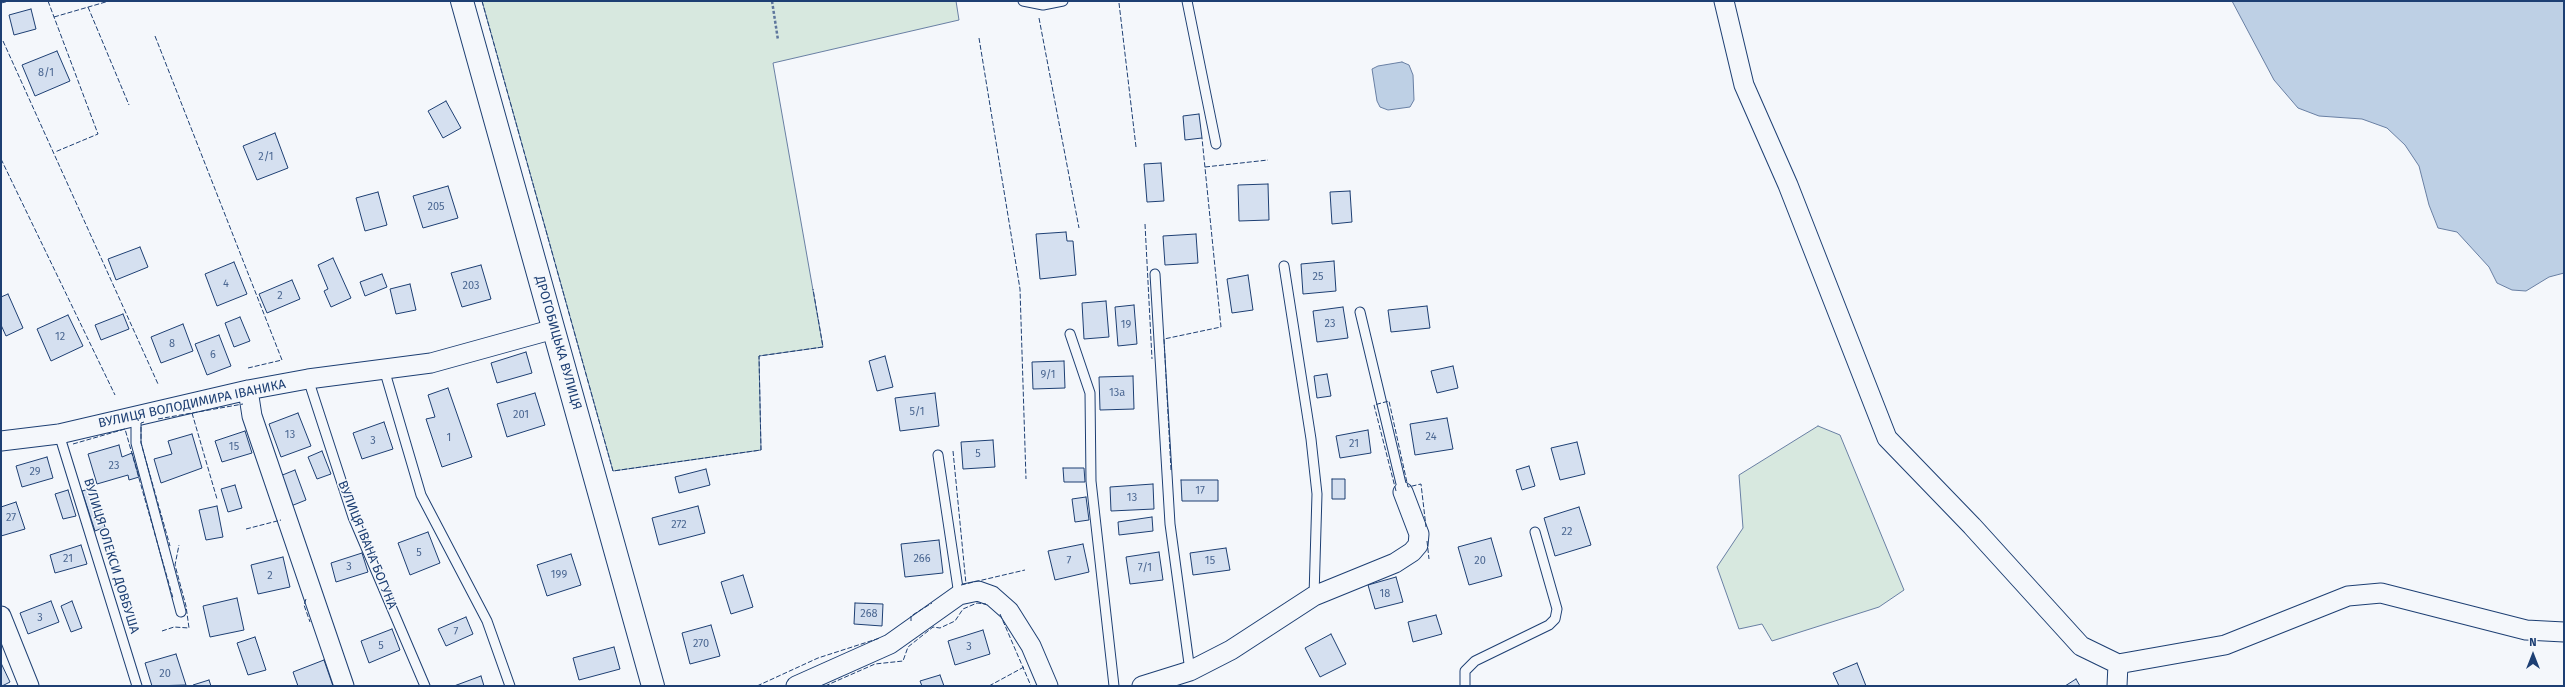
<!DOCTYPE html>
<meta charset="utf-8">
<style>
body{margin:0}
#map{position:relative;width:2565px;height:687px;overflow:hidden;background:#f4f7fb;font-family:"Fira Sans",sans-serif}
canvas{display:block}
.frame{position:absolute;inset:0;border:2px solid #1d3f73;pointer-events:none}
.north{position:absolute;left:2513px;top:635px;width:40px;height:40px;-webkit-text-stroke:3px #f4f7fb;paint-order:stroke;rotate:0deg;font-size:11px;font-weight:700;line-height:16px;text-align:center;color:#1d3f73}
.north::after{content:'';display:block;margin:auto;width:14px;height:18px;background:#1d3f73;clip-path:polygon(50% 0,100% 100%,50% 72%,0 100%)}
</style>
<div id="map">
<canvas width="2565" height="687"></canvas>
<div class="frame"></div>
<div class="north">N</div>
</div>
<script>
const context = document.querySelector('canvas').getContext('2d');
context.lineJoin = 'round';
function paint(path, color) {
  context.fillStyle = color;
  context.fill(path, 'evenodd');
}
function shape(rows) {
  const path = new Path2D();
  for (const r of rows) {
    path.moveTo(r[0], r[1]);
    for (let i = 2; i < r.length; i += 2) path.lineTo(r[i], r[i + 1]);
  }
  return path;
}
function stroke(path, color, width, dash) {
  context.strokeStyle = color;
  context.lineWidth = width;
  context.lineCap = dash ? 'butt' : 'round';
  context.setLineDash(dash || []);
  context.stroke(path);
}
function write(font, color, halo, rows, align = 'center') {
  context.font = font + ' "Fira Sans",sans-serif';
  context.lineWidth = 3;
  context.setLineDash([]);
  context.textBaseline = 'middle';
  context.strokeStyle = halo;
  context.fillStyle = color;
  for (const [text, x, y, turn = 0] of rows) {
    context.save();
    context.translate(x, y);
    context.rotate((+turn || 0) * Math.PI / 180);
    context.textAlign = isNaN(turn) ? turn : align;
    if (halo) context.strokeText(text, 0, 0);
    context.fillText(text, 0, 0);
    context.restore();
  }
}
const green = shape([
 [482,1,956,1,959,20,773,63,823,347,759,356,761,450,613,471,482,1],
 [1818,426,1840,435,1904,590,1879,607,1772,641,1762,624,1739,629,1717,567,1743,528,1739,475,1818,426]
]);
paint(green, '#d7e8df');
stroke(green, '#687fa3', 1);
const water = shape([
 [2232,1,2564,1,2564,273,2549,277,2526,291,2512,290,2497,283,2489,267,2457,232,2438,228,2429,205,2419,166,2405,145,2387,128,2362,119,2319,116,2298,108,2274,80,2232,1],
 [1402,62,1409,65,1413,75,1414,100,1410,107,1388,110,1380,107,1377,101,1372,69,1378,66,1402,62]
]);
paint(water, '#bed0e5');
stroke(water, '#687fa3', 1);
const building = shape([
 [31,9,36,29,14,35,9,15,31,9],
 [57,51,70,81,35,96,22,65,57,51],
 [446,101,461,128,443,138,428,111,446,101],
 [1199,114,1202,138,1185,140,1183,116,1199,114],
 [275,133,288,168,257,180,243,146,275,133],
 [1161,163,1164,201,1147,202,1144,164,1161,163],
 [1268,184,1269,220,1239,221,1238,185,1268,184],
 [448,186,458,218,423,228,413,196,448,186],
 [1350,191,1352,222,1332,224,1330,192,1350,191],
 [378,192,387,225,365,231,356,198,378,192],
 [1066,232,1067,241,1073,241,1076,275,1040,279,1036,234,1066,232],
 [1196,234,1198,263,1165,265,1163,236,1196,234],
 [140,247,148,267,116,280,108,259,140,247],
 [333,258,351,298,331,307,324,291,328,289,318,265,333,258],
 [1334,261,1336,291,1303,294,1301,264,1334,261],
 [234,262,247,294,217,306,205,274,234,262],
 [481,265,491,299,462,307,451,273,481,265],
 [382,274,387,287,365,296,360,282,382,274],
 [1248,275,1253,310,1232,313,1227,279,1248,275],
 [292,280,300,299,267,313,259,294,292,280],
 [410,284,416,310,396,314,390,289,410,284],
 [8,294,23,328,6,336,1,325,1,297,8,294],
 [1106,301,1109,337,1084,339,1082,303,1106,301],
 [1134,305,1137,344,1118,346,1115,307,1134,305],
 [1427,306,1430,328,1391,332,1388,310,1427,306],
 [1343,307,1348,338,1317,342,1313,311,1343,307],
 [123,314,129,329,101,340,95,325,123,314],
 [68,315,83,346,51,361,37,329,68,315],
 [240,317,250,341,234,347,225,323,240,317],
 [183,324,193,351,161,363,151,337,183,324],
 [219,335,231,366,207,375,195,344,219,335],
 [526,352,532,373,497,383,491,363,526,352],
 [885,356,893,387,877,391,869,361,885,356],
 [1064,361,1065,388,1033,389,1032,362,1064,361],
 [1453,366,1458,388,1437,393,1431,371,1453,366],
 [1327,374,1331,396,1317,398,1314,376,1327,374],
 [1133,376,1134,409,1100,410,1099,377,1133,376],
 [448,388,472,457,442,467,426,419,435,417,428,395,448,388],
 [535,393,545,425,507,437,497,404,535,393],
 [935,393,939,426,900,431,895,398,935,393],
 [298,413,311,446,281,457,269,424,298,413],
 [1447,418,1453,449,1415,455,1410,424,1447,418],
 [384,422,393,449,362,459,353,433,384,422],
 [1368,430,1371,453,1340,458,1336,436,1368,430],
 [245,431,252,453,222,462,215,441,245,431],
 [192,434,202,468,161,483,154,459,172,454,168,441,192,434],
 [993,440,995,467,963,469,961,442,993,440],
 [1577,442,1585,474,1560,480,1551,448,1577,442],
 [119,445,122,457,132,453,139,477,129,480,128,475,97,484,88,454,119,445],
 [322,451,331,474,317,479,308,457,322,451],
 [47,457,53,478,22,487,16,466,47,457],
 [1529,466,1535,486,1522,490,1516,470,1529,466],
 [1063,468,1084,468,1085,482,1064,482,1063,468],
 [706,469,710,485,679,493,675,477,706,469],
 [295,470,306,500,291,506,280,476,295,470],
 [1332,479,1345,479,1345,499,1332,499,1332,479],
 [1181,480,1218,480,1218,501,1182,501,1181,480],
 [1153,484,1154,509,1111,511,1110,487,1153,484],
 [235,485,242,508,228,512,221,489,235,485],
 [93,488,105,527,95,531,82,491,93,488],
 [68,490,76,516,63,519,55,494,68,490],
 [1086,497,1089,520,1075,522,1072,499,1086,497],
 [16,502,25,529,1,536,1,507,16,502],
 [217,506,223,537,206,540,199,510,217,506],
 [698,506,705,533,659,545,652,518,698,506],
 [1579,507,1591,545,1555,556,1544,518,1579,507],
 [1152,517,1153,531,1119,535,1118,522,1152,517],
 [428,532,440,563,410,575,398,543,428,532],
 [1491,538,1502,576,1469,585,1458,547,1491,538],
 [939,540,943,573,905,577,901,544,939,540],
 [1083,544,1089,572,1055,580,1048,551,1083,544],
 [81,545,87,564,55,573,50,555,81,545],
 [1226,548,1230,570,1193,575,1190,553,1226,548],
 [1159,552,1163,580,1130,584,1126,557,1159,552],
 [362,553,368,572,336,582,331,563,362,553],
 [571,554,581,585,547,596,537,565,571,554],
 [283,557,290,587,258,594,251,565,283,557],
 [743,575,753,607,731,614,721,582,743,575],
 [1396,577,1403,602,1375,609,1368,585,1396,577],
 [237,598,244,630,210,637,203,606,237,598],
 [51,601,59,622,28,634,20,613,51,601],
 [72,601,82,628,71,632,61,606,72,601],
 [855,603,883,604,882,626,854,624,855,603],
 [1436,615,1442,634,1413,642,1408,622,1436,615],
 [466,617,473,634,446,646,438,629,466,617],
 [711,625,720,656,690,664,682,633,711,625],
 [392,629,400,650,369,663,361,641,392,629],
 [983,630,990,654,955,665,948,641,983,630],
 [1331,634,1346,664,1320,677,1305,648,1331,634],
 [255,637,266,670,248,675,237,643,255,637],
 [614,647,620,669,579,680,573,658,614,647],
 [176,654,186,685,152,686,145,663,176,654],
 [324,660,333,686,298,686,293,672,324,660],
 [1,663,10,682,2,686,1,686,1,663],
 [1857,663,1866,686,1839,686,1833,673,1857,663],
 [940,675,944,686,922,686,920,681,940,675],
 [481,676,484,686,454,686,481,676],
 [2076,679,2080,686,2065,686,2076,679],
 [209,680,211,686,193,686,193,685,209,680]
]);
paint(building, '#d5e0f0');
stroke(building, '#1d3f73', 1);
const service = shape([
 [1023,1,1043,5,1063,1],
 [1187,1,1216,144],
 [1284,266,1311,439,1317,494,1314,596],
 [1155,274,1170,524,1190,671],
 [1360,312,1403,492],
 [1070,334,1090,393,1091,481,1114,686],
 [384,369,421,495,487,621,510,686],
 [308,379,353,517,425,686],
 [136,415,136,443,181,612],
 [59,434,137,686],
 [938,455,959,595],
 [1465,686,1465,671,1475,661,1549,625,1555,619,1557,609,1535,532]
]);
const minor = shape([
 [1724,1,1744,85,1788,185,1887,438,1972,526,2081,646,2118,664,2225,645,2348,596,2381,593,2526,630,2564,632],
 [248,390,252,416,344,686],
 [1,441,59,434,248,390,308,379,431,363,554,329],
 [1,616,29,686],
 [796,686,890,644,959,595,978,591,992,596,1009,611,1031,646,1048,686],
 [1142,686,1190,671,1231,650,1314,596,1395,563,1412,552,1418,545,1419,534,1403,492],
 [2117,686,2118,664]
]);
const tertiary = shape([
 [462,1,653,686]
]);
stroke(service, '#1d3f73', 11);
stroke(minor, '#1d3f73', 21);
stroke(tertiary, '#1d3f73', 24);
stroke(shape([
 [772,1,778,40]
]), '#5e769c', 2.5, [3, 2]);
stroke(service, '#f4f7fb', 9);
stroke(minor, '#f4f7fb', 19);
stroke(tertiary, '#f4f7fb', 22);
stroke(shape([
 [48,1,98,134,55,152],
 [482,1,613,471,761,450,759,356,823,347,813,289],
 [1,3,10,1],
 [1119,3,1136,147],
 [88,7,129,105],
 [54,17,109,1],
 [1039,18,1079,228],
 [155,36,282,360,248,368],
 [979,38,1020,289,1026,479],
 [3,41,158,384],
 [1,159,115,395],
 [1205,167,1268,160],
 [1145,224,1152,359],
 [192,413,217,499],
 [158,419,243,404],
 [144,422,141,423,141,443,170,546],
 [73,444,125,429,173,598],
 [953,451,966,584],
 [1171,470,1164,339,1221,327,1202,138],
 [1396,491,1374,405,1389,401,1408,487,1421,484,1426,527],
 [246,529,281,520],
 [1427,541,1429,559],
 [961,585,1025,570],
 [306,599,304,605,310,622],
 [1000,614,1031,686],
 [911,621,911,616,932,603],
 [162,631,174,627,189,628,186,606,175,565,179,545],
 [757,686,818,658,880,638],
 [825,686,875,664,903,661,908,647,933,627,940,628,955,621,963,609,977,603,986,604],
 [989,686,1024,667]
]), '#1d3f73', 1, [5, 2]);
write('11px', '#4b6792', null, [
 ["8/1",46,73],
 ["2/1",266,157],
 ["205",436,207],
 ["25",1318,277],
 ["4",226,284],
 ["203",471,286],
 ["2",280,296],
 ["23",1330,324],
 ["19",1126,325],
 ["12",60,337],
 ["8",172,344],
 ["6",213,355],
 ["9/1",1048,375],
 ["13а",1117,393],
 ["5/1",917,412],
 ["201",521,415],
 ["13",290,435],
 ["24",1431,437],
 ["1",449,438],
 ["3",373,441],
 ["21",1354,444],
 ["15",234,447],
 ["5",978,454],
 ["23",114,466],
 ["29",35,472],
 ["17",1200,491],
 ["13",1132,498],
 ["27",11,518],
 ["272",679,525],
 ["22",1567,532],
 ["5",419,553],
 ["21",68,559],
 ["266",922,559],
 ["7",1069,561],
 ["15",1210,561],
 ["20",1480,561],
 ["3",349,567],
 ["7/1",1145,568],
 ["199",559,575],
 ["2",270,576],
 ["18",1385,594],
 ["268",869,614],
 ["3",40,618],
 ["7",456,632],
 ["270",701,644],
 ["5",381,646],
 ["3",969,647],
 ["20",165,674]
]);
write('13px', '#1d3f73', '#f4f7fb', [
 ["ДРОГОБИЦЬКА ВУЛИЦЯ",558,343,74],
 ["ВУЛИЦЯ ВОЛОДИМИРА ІВАНИКА",192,404,-12],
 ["ВУЛИЦЯ ІВАНА БОГУНА",367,545,68],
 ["ВУЛИЦЯ ОЛЕКСИ ДОВБУША",111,556,73]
]);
</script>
